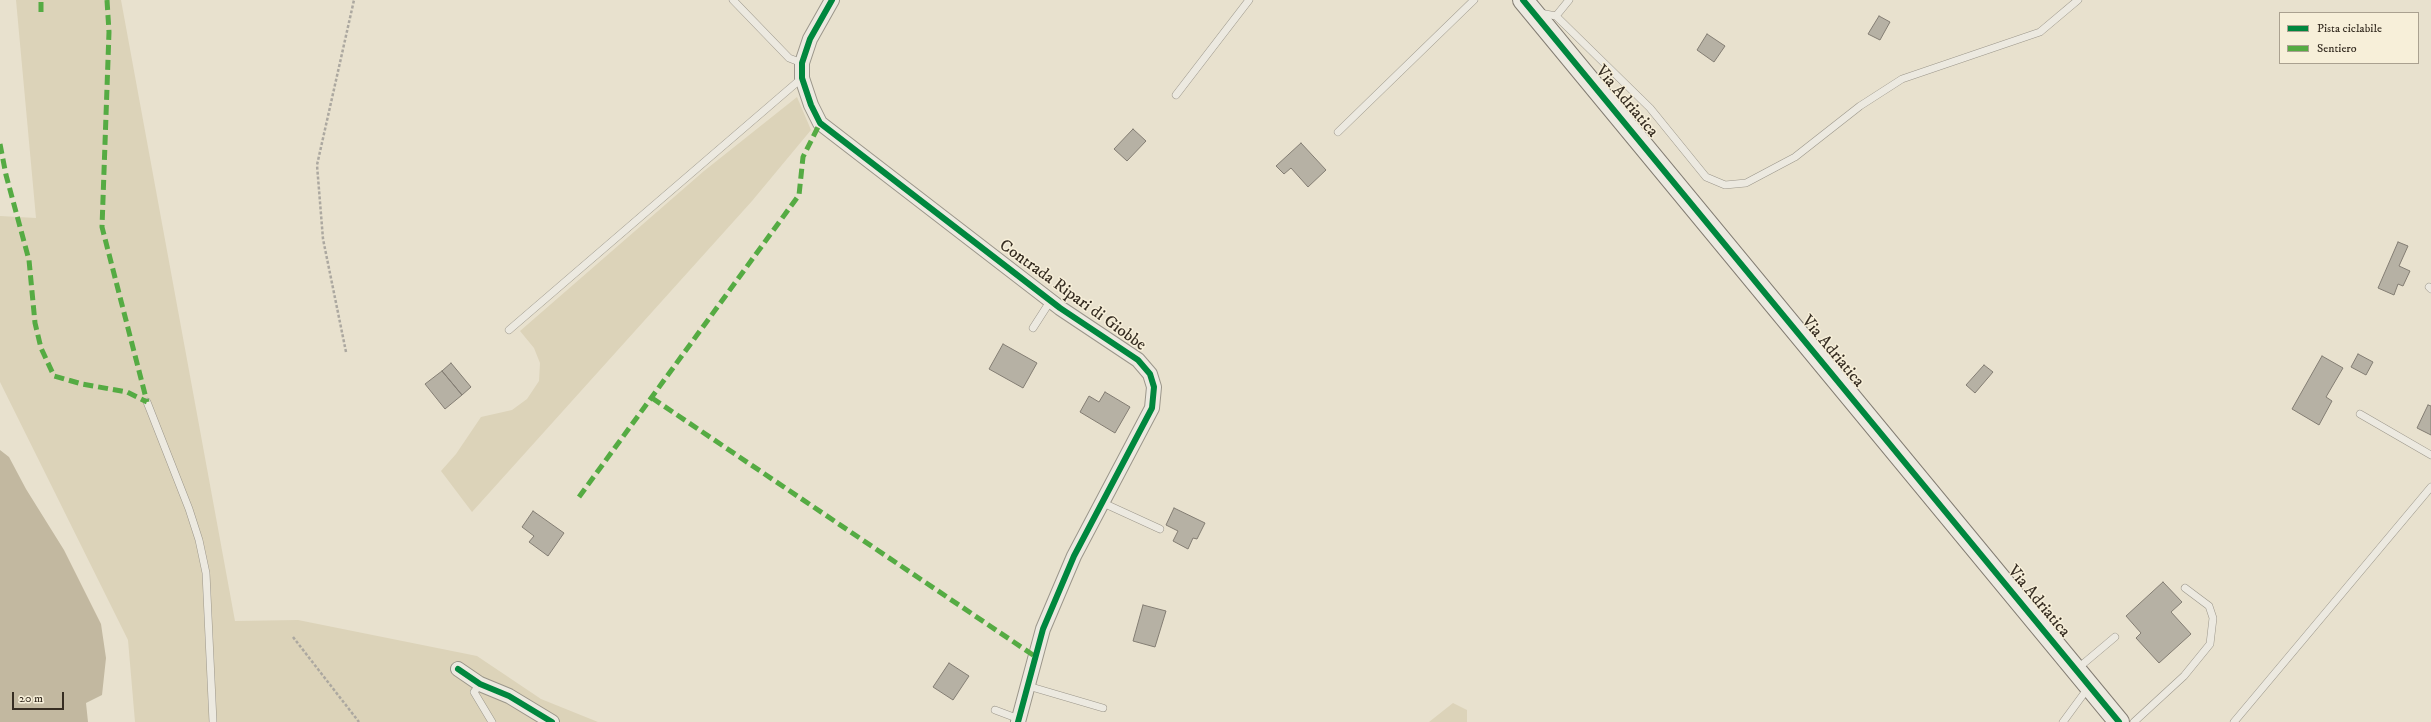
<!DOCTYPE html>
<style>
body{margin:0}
#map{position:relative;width:2431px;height:722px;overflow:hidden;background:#e8e1ce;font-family:"IM FELL DW Pica",serif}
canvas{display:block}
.legend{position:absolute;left:2279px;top:12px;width:140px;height:52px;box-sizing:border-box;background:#f7efd9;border:1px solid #aaa190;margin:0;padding:5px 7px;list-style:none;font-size:12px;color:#362d22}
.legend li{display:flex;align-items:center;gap:8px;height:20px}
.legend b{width:20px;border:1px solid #aaa190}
.scale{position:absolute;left:12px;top:692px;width:52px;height:18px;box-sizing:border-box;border:2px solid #362d22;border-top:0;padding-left:5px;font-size:12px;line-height:14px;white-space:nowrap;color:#362d22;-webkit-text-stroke:3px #f7efd9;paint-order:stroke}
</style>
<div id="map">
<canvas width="2431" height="722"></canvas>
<ul class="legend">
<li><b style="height:5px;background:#00873e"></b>Pista ciclabile</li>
<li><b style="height:5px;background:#55ab43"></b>Sentiero</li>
</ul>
<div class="scale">20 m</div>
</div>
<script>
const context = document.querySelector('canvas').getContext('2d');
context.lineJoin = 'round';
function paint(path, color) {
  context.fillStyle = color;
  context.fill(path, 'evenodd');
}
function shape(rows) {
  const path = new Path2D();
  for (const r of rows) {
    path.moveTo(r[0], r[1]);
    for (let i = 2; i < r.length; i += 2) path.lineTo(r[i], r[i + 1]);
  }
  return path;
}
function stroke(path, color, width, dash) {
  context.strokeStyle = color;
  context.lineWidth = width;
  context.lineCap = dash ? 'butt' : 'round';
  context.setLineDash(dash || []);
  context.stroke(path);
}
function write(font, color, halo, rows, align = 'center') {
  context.font = font + ' "IM FELL DW Pica",serif';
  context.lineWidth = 3;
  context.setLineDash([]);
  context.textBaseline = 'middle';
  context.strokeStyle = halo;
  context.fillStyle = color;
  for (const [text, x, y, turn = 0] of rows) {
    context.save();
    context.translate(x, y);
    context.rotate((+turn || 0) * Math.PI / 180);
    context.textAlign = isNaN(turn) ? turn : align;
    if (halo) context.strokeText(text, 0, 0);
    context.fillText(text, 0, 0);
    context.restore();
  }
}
paint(shape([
 [16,0,121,0,235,621,298,620,477,656,541,699,598,722,135,722,128,640,0,382,0,216,36,218],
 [797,97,811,130,752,201,472,512,441,471,456,454,481,417,512,410,527,399,539,381,540,363,534,348,520,331,704,171],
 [1453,703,1467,710,1467,722,1429,722]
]), '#dcd3b9');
paint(shape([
 [0,450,9,457,26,489,64,550,101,624,106,658,102,695,86,703,88,722,0,722]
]), '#c2b8a0');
const building = shape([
 [1879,16,1890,22,1880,40,1868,34,1879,16],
 [1707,34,1725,46,1714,62,1697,50,1707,34],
 [1133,129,1146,141,1127,161,1114,149,1133,129],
 [1301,143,1326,170,1308,187,1291,168,1284,174,1276,166,1301,143],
 [2398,242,2408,246,2399,266,2410,271,2403,286,2398,284,2394,295,2378,288,2398,242],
 [1003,344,1037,363,1023,388,989,369,1003,344],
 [2358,354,2373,362,2366,375,2351,367,2358,354],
 [2322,356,2343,368,2326,397,2332,401,2319,425,2292,409,2322,356],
 [451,363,471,387,462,395,442,371,451,363],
 [1984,365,1993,372,1975,393,1966,385,1984,365],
 [442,371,462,395,445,409,425,384,442,371],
 [1105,392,1130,407,1115,433,1080,412,1089,396,1099,402,1105,392],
 [2428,405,2431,406,2431,435,2417,428,2428,405],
 [1174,508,1205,523,1197,539,1193,538,1188,549,1173,541,1178,531,1166,525,1174,508],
 [533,511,564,533,548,556,529,542,534,536,522,527,533,511],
 [2163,582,2182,602,2171,612,2191,634,2159,663,2136,638,2141,633,2126,616,2163,582],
 [1143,605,1166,611,1155,647,1133,641,1143,605],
 [949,663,969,676,953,700,933,687,949,663]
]);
paint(building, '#b6b1a4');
stroke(building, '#837d73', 1);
const lane = shape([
 [733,0,789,58,802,63],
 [1540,13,1556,16,1650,108,1706,177,1725,185,1746,183,1795,157,1860,106,1902,79,2040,32,2078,0],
 [1556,16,1569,0],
 [1176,95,1249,0],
 [1338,132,1474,0],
 [2429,287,2431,289],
 [1033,328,1051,300],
 [509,330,802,78],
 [147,402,189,509,199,540,206,573,213,722],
 [2360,414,2431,455],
 [1101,502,1160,529],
 [2077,669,2115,637],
 [480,684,474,692,492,722],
 [1028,686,1103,708],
 [995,710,1019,719],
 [2063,722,2088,688],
 [2134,722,2184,676,2210,644,2213,618,2209,606,2185,588],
 [2234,722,2431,487]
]);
const street = shape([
 [832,0,810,39,802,63,802,78,811,105,820,123,1060,308,1138,360,1150,374,1154,387,1152,408,1074,556,1043,629,1018,722],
 [458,669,480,684,509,696,552,722]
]);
const secondary = shape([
 [1523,0,2119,722]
]);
stroke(lane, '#9b968a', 8);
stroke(street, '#9b968a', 16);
stroke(secondary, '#837d73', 22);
stroke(shape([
 [346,352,323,239,317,165,354,0],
 [293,637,359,722]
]), '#aca8a0', 2.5, [3, 2]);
stroke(lane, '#ece9e0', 7);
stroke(street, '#ece9e0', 14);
stroke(secondary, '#ece9e0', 20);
stroke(shape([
 [107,0,109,32,102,227,147,402],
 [41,12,41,0],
 [0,144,6,175,29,260,35,323,41,348,54,376,82,384,127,392,147,402],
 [652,398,1036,657],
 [579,497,799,195,803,157,820,123]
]), '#55ab43', 5, [10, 5]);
stroke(shape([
 [832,0,810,39,802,63,802,78,811,105,820,123,1060,308,1138,360,1150,374,1154,387,1152,408,1074,556,1043,629,1018,722],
 [1523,0,2119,722],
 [458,669,480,684,509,696,552,722]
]), '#00873e', 6);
write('17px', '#362d22', '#f7efd9', [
 ["Via Adriatica",1626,102,50],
 ["Contrada Ripari di Giobbe",1072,296,36],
 ["Via Adriatica",1832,352,50],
 ["Via Adriatica",2038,602,50]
]);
</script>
